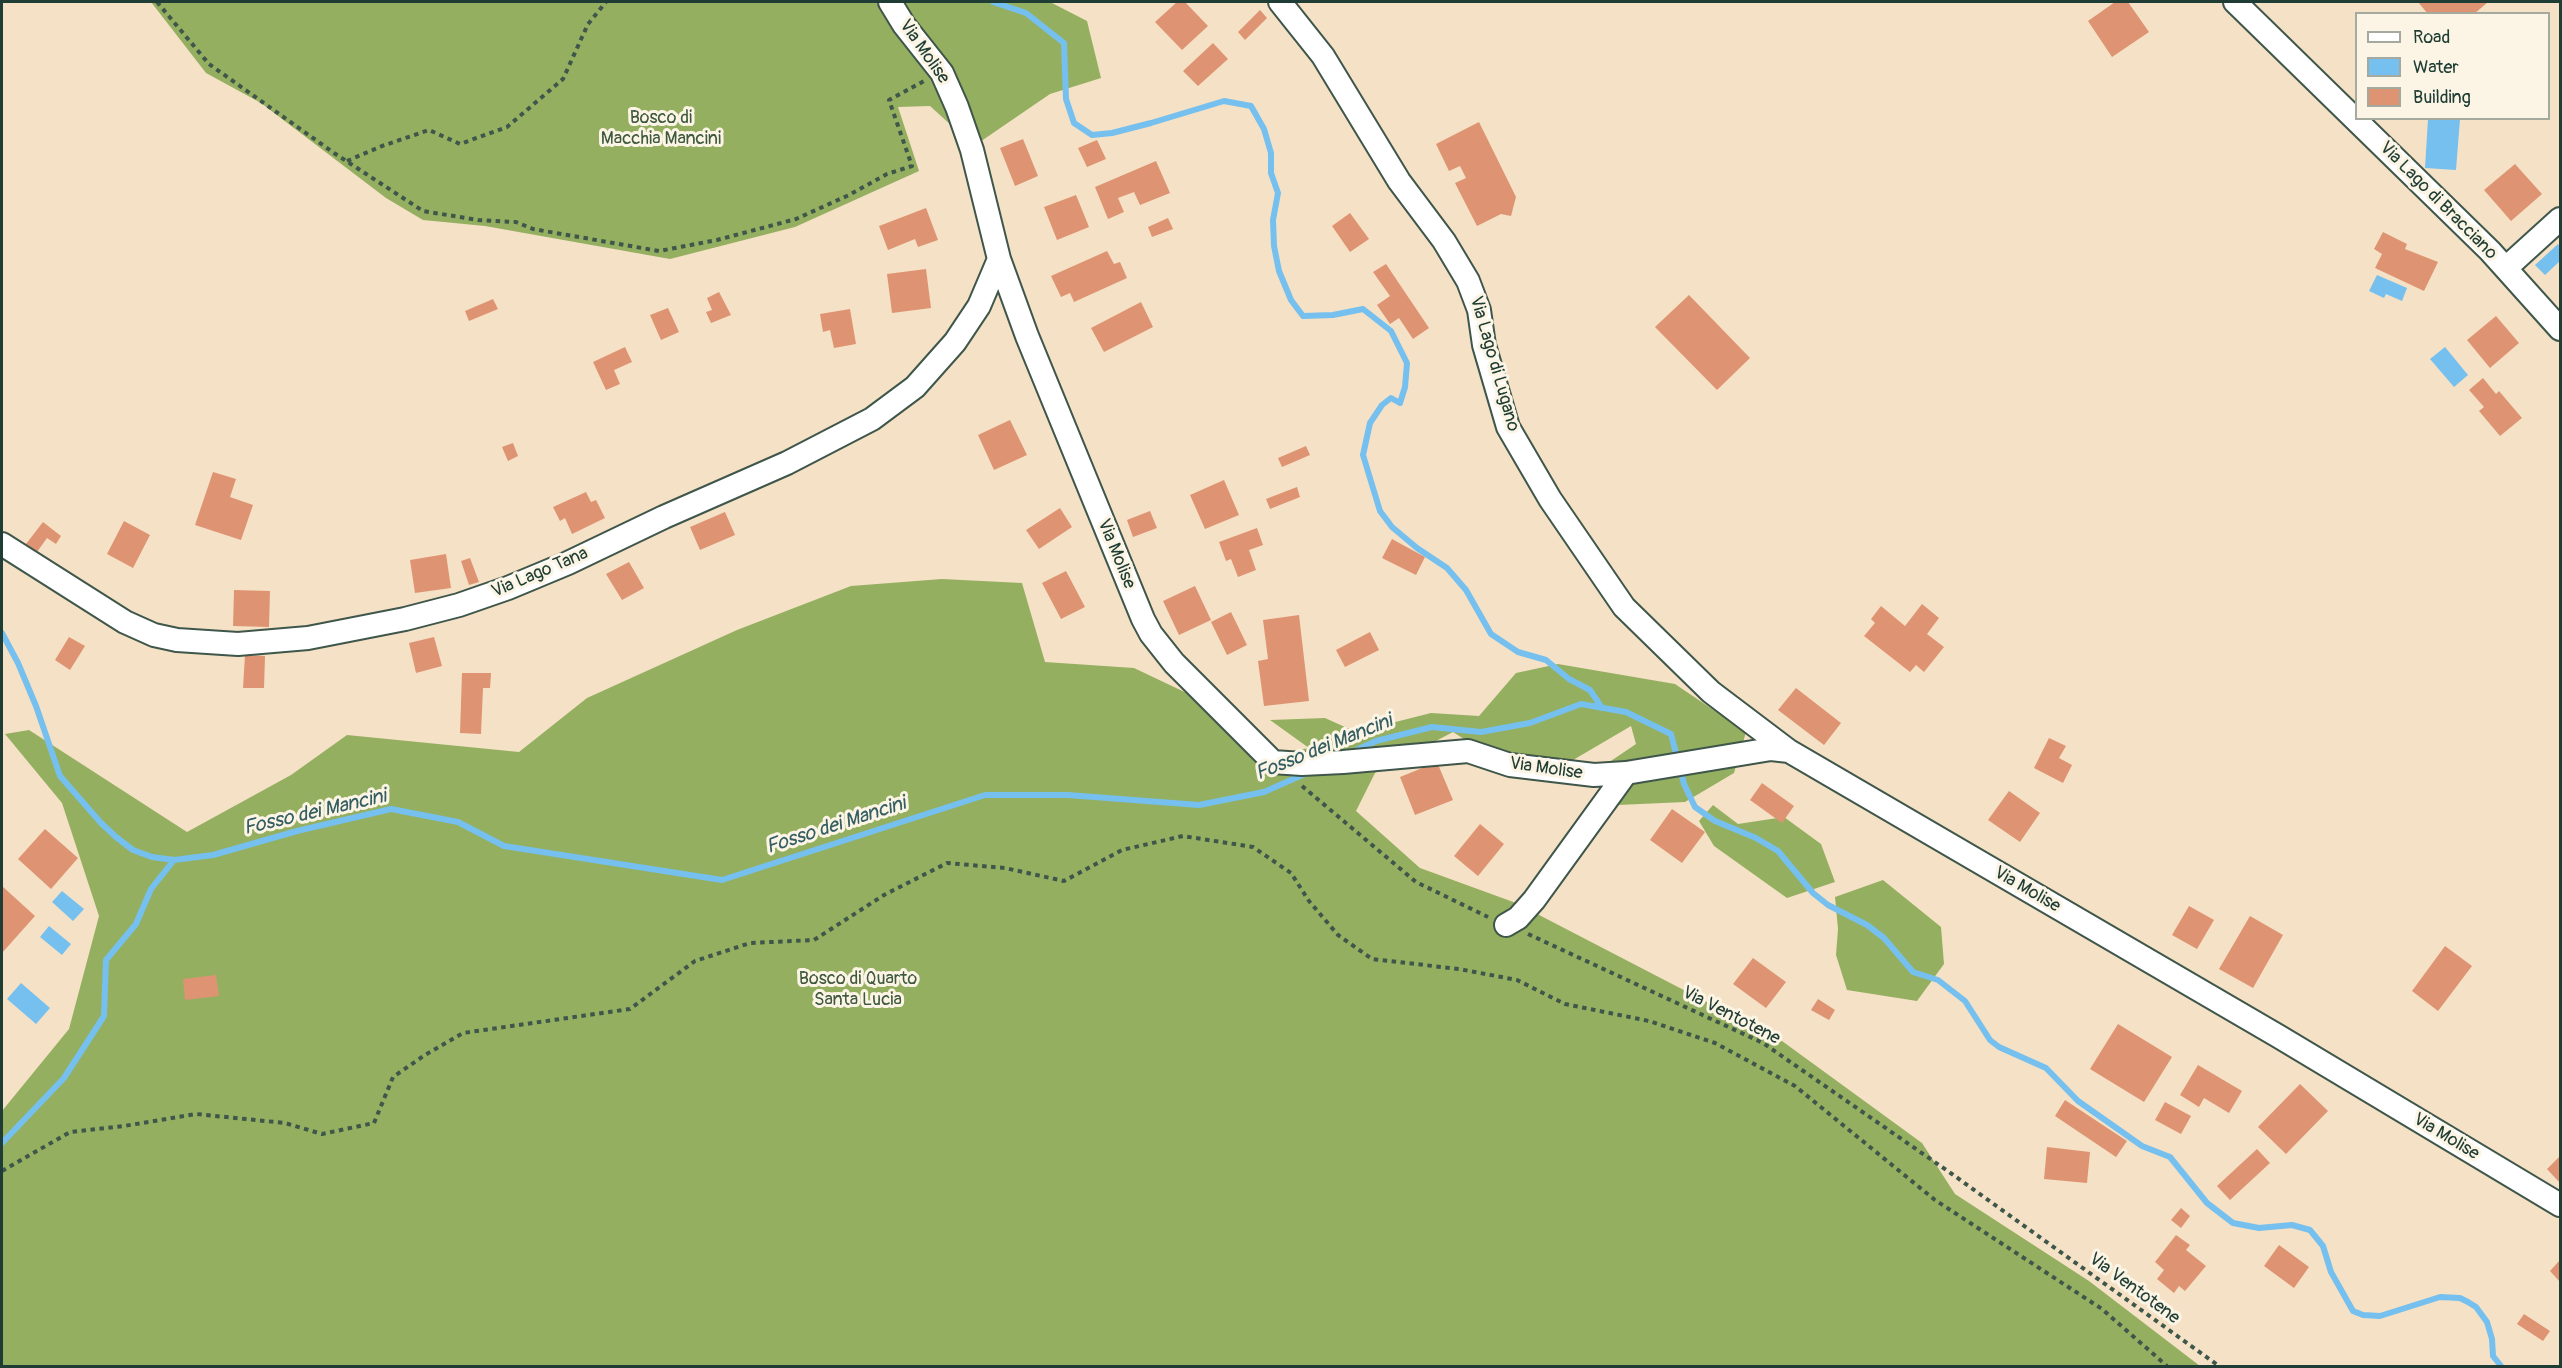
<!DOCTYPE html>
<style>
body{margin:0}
#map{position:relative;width:2562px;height:1368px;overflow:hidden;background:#f5e1c6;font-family:Pangolin,sans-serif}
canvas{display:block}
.frame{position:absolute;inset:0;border:3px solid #1f3d34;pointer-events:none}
.legend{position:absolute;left:2355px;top:12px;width:195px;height:108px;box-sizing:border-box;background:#fcf5e5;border:2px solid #a4ab9e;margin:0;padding:8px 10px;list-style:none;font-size:18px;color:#1f3d34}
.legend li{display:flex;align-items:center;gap:12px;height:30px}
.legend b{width:30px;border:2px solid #a4ab9e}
</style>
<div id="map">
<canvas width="2562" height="1368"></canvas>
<div class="frame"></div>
<ul class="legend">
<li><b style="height:8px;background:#fff"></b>Road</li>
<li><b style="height:16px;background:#75c0ee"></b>Water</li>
<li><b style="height:16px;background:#de9472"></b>Building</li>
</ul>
</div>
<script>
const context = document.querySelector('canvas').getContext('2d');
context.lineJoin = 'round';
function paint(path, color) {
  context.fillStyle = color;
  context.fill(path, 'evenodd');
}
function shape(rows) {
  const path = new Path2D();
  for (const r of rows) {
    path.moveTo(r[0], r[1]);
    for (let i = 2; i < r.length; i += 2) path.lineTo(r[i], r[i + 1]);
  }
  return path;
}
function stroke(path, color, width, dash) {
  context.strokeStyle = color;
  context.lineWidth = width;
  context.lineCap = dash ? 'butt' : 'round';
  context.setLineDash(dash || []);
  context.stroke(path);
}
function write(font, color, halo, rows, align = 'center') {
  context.font = font + ' Pangolin,sans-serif';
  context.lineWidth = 6;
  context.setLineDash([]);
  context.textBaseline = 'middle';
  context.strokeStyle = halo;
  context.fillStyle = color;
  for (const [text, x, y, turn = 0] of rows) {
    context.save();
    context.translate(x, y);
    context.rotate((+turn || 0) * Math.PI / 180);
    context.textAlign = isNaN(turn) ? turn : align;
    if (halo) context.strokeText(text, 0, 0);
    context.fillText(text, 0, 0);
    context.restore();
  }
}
paint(shape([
 [151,2,1050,2,1087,21,1101,78,1050,94,974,146,930,106,898,107,919,171,795,227,670,259,485,226,423,220,386,198,261,103,206,73],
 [942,579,1022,583,1045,662,1134,668,1214,706,1253,758,1309,748,1270,720,1325,718,1356,732,1431,713,1479,716,1516,673,1558,664,1675,684,1746,732,1734,773,1685,802,1618,805,1602,767,1636,744,1631,726,1568,763,1494,758,1453,732,1375,773,1356,811,1420,868,1516,903,1782,1041,1922,1143,1955,1194,2089,1281,2200,1366,2,1366,2,1111,69,1029,99,916,62,803,5,734,29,730,187,832,291,775,347,735,519,752,587,698,737,630,851,586],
 [1713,805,1738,824,1784,817,1821,844,1835,882,1787,898,1714,846,1699,821],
 [1883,880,1941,927,1944,964,1917,1001,1847,990,1836,955,1838,929,1835,897]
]), '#95af60');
paint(shape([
 [2428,119,2460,119,2456,170,2425,168],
 [2558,244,2560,247,2560,261,2545,275,2535,265],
 [2377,275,2407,288,2402,301,2386,294,2384,298,2369,291],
 [2445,347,2468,375,2454,387,2430,359],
 [62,891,84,909,73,921,52,902],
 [49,926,71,944,62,955,40,937],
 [21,983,50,1008,36,1024,7,999]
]), '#75c0ee');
stroke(shape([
 [993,2,1026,13,1064,43,1066,99,1074,123,1092,135,1112,133,1151,123,1224,101,1251,106,1264,129,1271,153,1271,173,1278,193,1273,220,1274,246,1279,271,1291,300,1303,316,1333,315,1363,309,1391,331,1407,363,1405,387,1400,403,1391,398,1382,405,1370,423,1363,455,1380,511,1392,527,1417,548,1447,568,1466,590,1491,634,1518,652,1546,660,1569,679,1590,690,1602,708],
 [2,633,18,663,36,706,60,776,101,823,116,837,133,850,152,857,174,860,213,855,297,831,391,809,458,822,504,846,722,880,985,795,1068,795,1199,805,1264,792,1307,773],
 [1352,752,1376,741,1432,727,1481,732,1530,723,1581,704,1626,712,1671,734,1684,784,1695,807,1715,821,1756,838,1778,851,1813,893,1828,905,1867,925,1884,938,1913,972,1938,980,1965,1001,1990,1040,1999,1047,2046,1068,2078,1101,2142,1146,2170,1157,2207,1203,2233,1223,2259,1228,2292,1225,2310,1230,2323,1246,2331,1272,2353,1311,2363,1315,2380,1316,2440,1297,2460,1298,2468,1302,2476,1307,2487,1322,2492,1339,2493,1356,2501,1366],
 [2,1143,64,1078,104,1016,106,960,136,924,151,889,174,860]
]), '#75c0ee', 6);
paint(shape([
 [1177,2,1185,2,1208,26,1182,50,1155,22],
 [2115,2,2128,2,2149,32,2112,57,2088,21],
 [2418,2,2488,2,2474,14,2428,14],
 [1260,10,1267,18,1245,40,1238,32],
 [1213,43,1228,59,1198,86,1183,71],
 [1479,122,1516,197,1511,216,1501,214,1477,226,1455,183,1466,178,1460,166,1449,171,1436,144],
 [1023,139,1038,176,1015,186,1000,148],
 [1097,140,1106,159,1087,167,1078,148],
 [1156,161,1170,193,1140,205,1134,192,1118,198,1124,212,1108,219,1095,187],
 [2515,164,2542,194,2511,221,2484,190],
 [1076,195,1089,227,1057,240,1044,207],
 [926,208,938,240,918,247,915,239,888,250,879,226],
 [1350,213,1369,239,1350,252,1332,226],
 [1168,218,1173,229,1152,237,1148,227],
 [2383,232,2407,244,2405,249,2438,262,2424,291,2375,268,2382,254,2374,249],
 [1107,251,1114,264,1120,262,1127,278,1074,302,1070,293,1061,297,1051,276],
 [1386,264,1429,328,1413,339,1399,318,1390,324,1377,305,1390,296,1373,272],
 [926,269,931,308,892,313,887,274],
 [719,292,731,315,711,323,706,312,712,310,707,298],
 [1689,295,1750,358,1717,390,1655,327],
 [493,299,498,309,469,321,465,311],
 [1141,302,1153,327,1104,352,1091,328],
 [668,308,679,332,661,340,650,315],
 [850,309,856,344,834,348,830,330,823,332,820,314],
 [2496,316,2519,343,2490,368,2467,340],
 [625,347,632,362,614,370,620,384,606,390,593,362],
 [2483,378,2496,394,2499,391,2522,418,2500,436,2479,411,2484,407,2469,390],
 [1010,420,1027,455,994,470,978,435],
 [513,443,518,456,508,461,502,447],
 [1306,446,1310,455,1282,467,1278,458],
 [213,472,236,479,230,497,253,505,241,540,195,525],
 [1224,480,1239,515,1205,529,1190,495],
 [1297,487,1300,497,1270,509,1266,499],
 [586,492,591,502,596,500,605,518,572,534,565,518,560,521,553,507],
 [1060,508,1072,527,1039,549,1026,530],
 [1150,511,1157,528,1133,537,1127,520],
 [725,512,735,535,700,550,690,527],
 [124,521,150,535,133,568,107,554],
 [43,522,61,536,56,544,47,538,37,552,26,544],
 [1257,528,1263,545,1249,550,1256,570,1238,577,1231,559,1226,561,1219,542],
 [1392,539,1425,557,1416,575,1382,558],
 [446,554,451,588,415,593,410,560],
 [470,558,479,582,469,585,461,561],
 [629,562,644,588,622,600,606,574],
 [1066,571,1085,607,1061,619,1042,583],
 [1195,586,1211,620,1179,635,1163,601],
 [234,590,270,591,269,627,233,626],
 [1922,604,1939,618,1927,634,1944,647,1924,672,1916,665,1910,672,1864,636,1875,623,1871,619,1881,606,1905,626],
 [1231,612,1247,645,1227,655,1211,622],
 [1299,615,1309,701,1264,706,1258,661,1268,659,1263,620],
 [1370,632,1379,650,1345,667,1336,650],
 [69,637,85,646,70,670,55,660],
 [434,637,442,666,416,673,409,643],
 [245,655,265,656,264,688,243,688],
 [462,673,491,673,490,688,483,688,481,734,460,733],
 [1796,688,1841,723,1824,745,1778,710],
 [2049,738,2066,746,2059,758,2072,765,2063,783,2034,768],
 [1437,762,1453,800,1415,815,1400,777],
 [1762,783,1794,806,1782,823,1750,800],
 [2009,791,2040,813,2020,842,1988,820],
 [1672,809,1705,832,1682,863,1650,840],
 [1480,824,1504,844,1478,876,1454,856],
 [45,829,78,858,51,889,18,859],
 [2,886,35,916,2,953],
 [2189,906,2214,920,2197,949,2172,935],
 [2250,916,2283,935,2253,988,2219,969],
 [2445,946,2472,966,2438,1011,2412,991],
 [1753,958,1786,982,1766,1008,1733,984],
 [216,975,219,996,185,1000,183,979],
 [1818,999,1835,1010,1829,1020,1811,1010],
 [2118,1024,2172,1057,2144,1102,2090,1069],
 [2198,1065,2242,1091,2229,1113,2204,1098,2199,1107,2180,1095],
 [2300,1084,2328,1111,2286,1154,2258,1127],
 [2065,1100,2127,1141,2116,1157,2055,1116],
 [2165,1102,2191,1116,2181,1134,2155,1120],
 [2047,1147,2090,1152,2087,1183,2044,1179],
 [2257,1149,2270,1163,2230,1200,2217,1186],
 [2560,1156,2560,1183,2547,1169],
 [2181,1208,2190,1216,2181,1228,2171,1220],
 [2176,1235,2190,1245,2186,1250,2206,1266,2185,1291,2179,1286,2174,1293,2157,1279,2164,1270,2155,1262],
 [2279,1245,2309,1267,2294,1288,2264,1266],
 [2560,1260,2560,1282,2550,1271],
 [2524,1314,2550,1331,2543,1341,2517,1324]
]), '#de9472');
const minor = shape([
 [890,2,904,25,942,73,957,107,972,150,999,259,1027,336,1143,619,1151,634,1174,663,1273,762,1302,764,1343,762,1468,751,1510,765,1594,775,1626,773,1771,749,1789,751,2278,1036,2560,1205],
 [1280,2,1323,56,1399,181,1444,241,1468,281,1479,310,1484,345,1508,427,1550,499,1624,607,1711,692,1789,751],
 [2235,2,2490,251,2560,329],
 [2506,268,2560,219],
 [2,544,125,622,154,635,177,640,238,644,308,638,405,619,459,605,508,588,568,563,664,517,787,463,872,419,915,387,955,342,979,306,999,259],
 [1506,925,1518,918,1534,900,1626,773]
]);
stroke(minor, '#3f564a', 26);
stroke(shape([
 [157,2,209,64,334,153,423,211,478,220,516,222,533,229,659,251,717,240,796,219,849,195,887,174,912,166,889,100,924,81],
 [347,161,382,146,429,130,460,144,507,127,563,79,588,24,606,2],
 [1302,786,1416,882,1488,917],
 [1528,934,1763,1043,1952,1174,2219,1366],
 [2,1171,70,1132,124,1126,196,1114,285,1123,322,1134,374,1123,393,1077,425,1055,463,1033,630,1009,695,961,750,943,814,940,884,895,947,863,1005,868,1064,881,1122,850,1183,836,1253,847,1291,873,1309,901,1338,935,1372,959,1459,969,1517,980,1565,1004,1649,1021,1715,1043,1795,1086,1935,1200,2102,1309,2167,1366]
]), '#3f564a', 4, [4.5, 4.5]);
stroke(minor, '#fff', 22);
write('18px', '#1f3d34', '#fcf5e5', [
 ["Via Molise",924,52,55],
 ["Via Lago di Bracciano",2438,201,45],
 ["Via Lago di Lugano",1494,364,74],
 ["Via Molise",1116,554,68],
 ["Via Lago Tana",540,573,-23],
 ["Via Molise",1546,769,8],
 ["Via Molise",2027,890,30],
 ["Via Ventotene",1731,1016,27],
 ["Via Molise",2446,1137,31],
 ["Via Ventotene",2134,1289,36]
]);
write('18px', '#3e593f', '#fcf5e5', [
 ["Bosco di",661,118],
 ["Macchia Mancini",661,139],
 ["Bosco di Quarto",858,979],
 ["Santa Lucia",858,1000]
]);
write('italic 20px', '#345e62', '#fcf5e5', [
 ["Fosso dei Mancini",1324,748,-22],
 ["Fosso dei Mancini",315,813,-13],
 ["Fosso dei Mancini",836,826,-18]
]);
</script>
